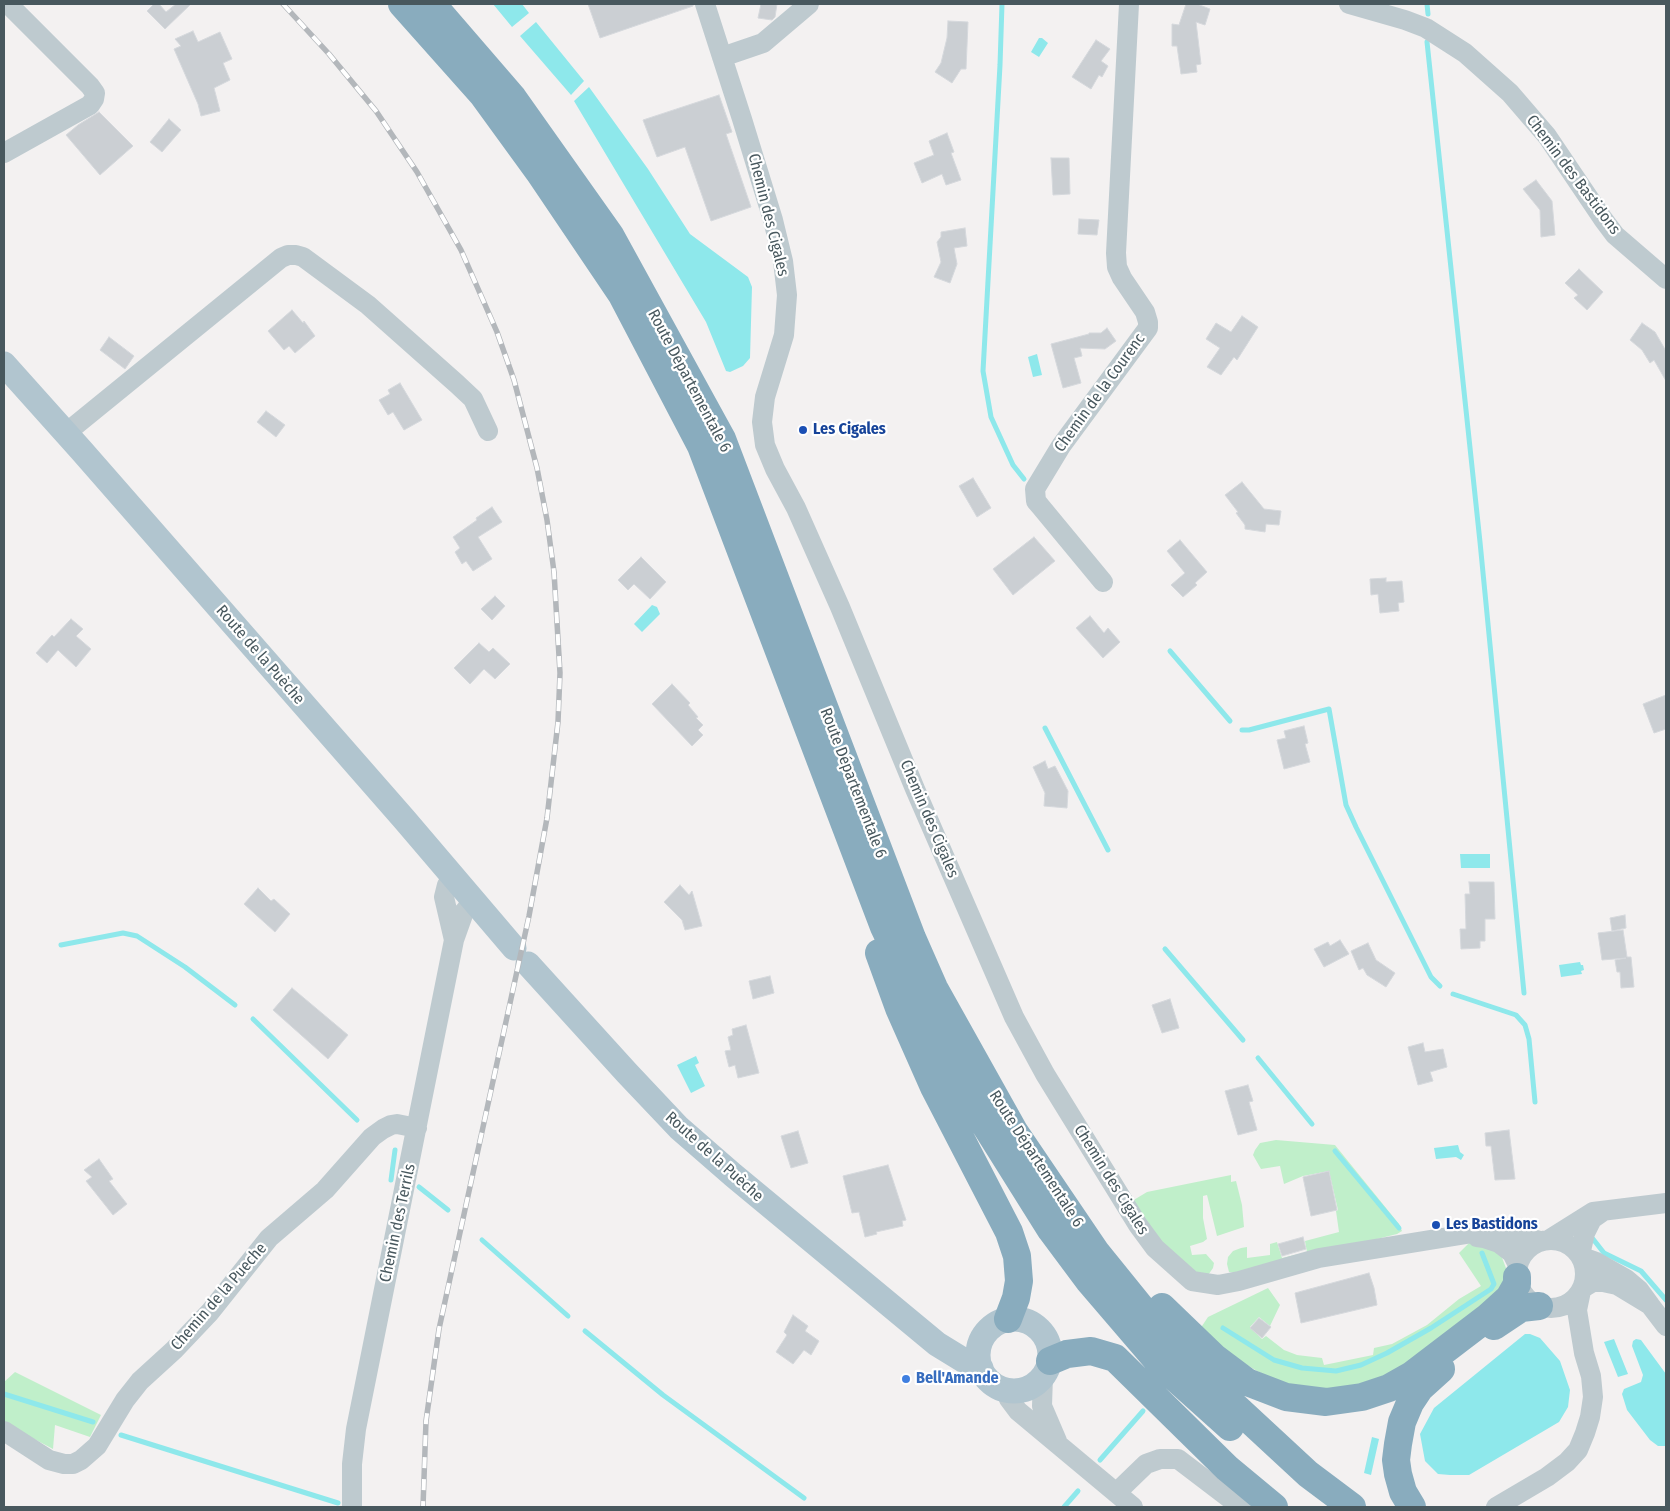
<!DOCTYPE html>
<meta charset="utf-8">
<style>
body{margin:0}
#map{position:relative;width:1670px;height:1511px;overflow:hidden;background:#f3f1f1;font-family:"Fira Sans Condensed",sans-serif}
canvas{display:block}
.frame{position:absolute;inset:0;border:5px solid #48585e;pointer-events:none}
</style>
<div id="map">
<canvas width="1670" height="1511"></canvas>
<div class="frame"></div>
</div>
<script>
const context = document.querySelector('canvas').getContext('2d');
context.lineJoin = 'round';
function paint(path, color) {
  context.fillStyle = color;
  context.fill(path, 'evenodd');
}
function shape(rows) {
  const path = new Path2D();
  for (const r of rows) {
    if (r.length === 3) {
      path.moveTo(r[0] + r[2], r[1]);
      path.arc(r[0], r[1], r[2], 0, 2 * Math.PI);
      continue;
    }
    path.moveTo(r[0], r[1]);
    for (let i = 2; i < r.length; i += 2) path.lineTo(r[i], r[i + 1]);
  }
  return path;
}
function stroke(path, color, width, dash) {
  context.strokeStyle = color;
  context.lineWidth = width;
  context.lineCap = dash ? 'butt' : 'round';
  context.setLineDash(dash || []);
  context.stroke(path);
}
function write(font, color, halo, rows, align = 'center') {
  context.font = font + ' "Fira Sans Condensed",sans-serif';
  context.lineWidth = 4.5;
  context.setLineDash([]);
  context.textBaseline = 'middle';
  context.strokeStyle = halo;
  context.fillStyle = color;
  for (const [text, x, y, turn = 0] of rows) {
    context.save();
    context.translate(x, y);
    context.rotate((+turn || 0) * Math.PI / 180);
    context.textAlign = isNaN(turn) ? turn : align;
    if (halo) context.strokeText(text, 0, 0);
    context.fillText(text, 0, 0);
    context.restore();
  }
}
paint(shape([
 [1276,1140,1335,1145,1399,1224,1402,1231,1397,1234,1369,1241,1235,1273,1229,1272,1227,1264,1228,1257,1233,1251,1241,1248,1247,1247,1247,1258,1270,1255,1270,1244,1277,1242,1282,1258,1307,1252,1305,1241,1339,1232,1336,1211,1338,1210,1329,1171,1303,1176,1284,1184,1280,1166,1261,1169,1253,1155,1255,1150,1260,1143],
 [1231,1175,1231,1182,1236,1181,1242,1205,1244,1227,1217,1236,1207,1195,1203,1196,1203,1218,1207,1239,1203,1242,1190,1246,1192,1255,1206,1254,1214,1263,1213,1268,1206,1278,1167,1255,1132,1201,1147,1192],
 [1488,1241,1501,1255,1509,1276,1504,1293,1403,1367,1378,1380,1344,1388,1325,1389,1283,1383,1257,1371,1227,1353,1200,1329,1208,1317,1268,1288,1280,1305,1270,1326,1259,1317,1250,1327,1262,1339,1266,1336,1284,1350,1297,1355,1322,1358,1324,1365,1373,1355,1374,1348,1392,1344,1427,1325,1459,1299,1481,1286,1459,1253,1469,1243],
 [15,1372,101,1415,90,1437,55,1425,53,1449,4,1423,4,1382]
]), '#c0efca');
paint(shape([
 [493,4,522,4,529,13,512,27],
 [536,22,584,81,571,95,520,36],
 [1039,38,1042,38,1048,43,1039,57,1031,52],
 [589,87,648,169,690,234,748,277,752,287,750,358,743,366,730,372,726,371,706,322,574,101],
 [1037,354,1042,375,1033,377,1028,357],
 [652,605,657,607,660,614,642,632,634,624],
 [1460,854,1490,854,1490,868,1461,868],
 [1580,962,1581,965,1583,965,1584,970,1581,971,1582,974,1561,977,1559,965],
 [696,1056,699,1063,695,1065,705,1086,691,1093,677,1065],
 [1458,1145,1460,1152,1464,1155,1461,1160,1456,1157,1436,1159,1434,1148],
 [1525,1334,1530,1334,1540,1338,1560,1361,1570,1390,1568,1407,1559,1422,1469,1475,1450,1475,1438,1474,1425,1461,1420,1434,1434,1408],
 [1614,1339,1628,1374,1618,1377,1604,1342],
 [1636,1339,1641,1340,1666,1374,1665,1446,1658,1446,1650,1440,1627,1410,1622,1394,1624,1389,1641,1382,1643,1375,1632,1346,1633,1341],
 [1372,1437,1379,1439,1371,1475,1364,1473]
]), '#8ee8eb');
stroke(shape([
 [1002,4,1000,65,983,371,991,417,1013,465,1024,479],
 [1427,4,1428,14],
 [1427,42,1480,542,1524,993],
 [1170,651,1230,721],
 [1045,728,1108,850],
 [1242,730,1249,730,1329,709,1346,805,1356,827,1431,977,1440,986],
 [61,945,123,933,137,936,185,967,235,1005],
 [1165,949,1243,1040],
 [1453,994,1516,1015,1525,1025,1529,1039,1535,1102],
 [253,1019,357,1120],
 [1258,1058,1312,1124],
 [1335,1151,1399,1228],
 [391,1180,395,1150],
 [419,1187,448,1210],
 [1593,1239,1604,1253,1641,1271,1666,1300],
 [482,1240,568,1316],
 [1223,1328,1274,1360,1302,1368,1336,1371,1361,1365,1387,1353,1431,1328,1491,1289,1494,1284,1482,1253],
 [585,1331,663,1395,804,1498],
 [4,1394,93,1422],
 [121,1435,338,1503],
 [1100,1460,1143,1411],
 [1064,1507,1078,1491]
]), '#8ee8eb', 5);
const building = shape([
 [154,4,159,4,166,12,176,4,191,4,165,29,147,11,154,4],
 [588,4,693,4,693,6,600,38,588,4],
 [761,4,777,4,775,17,772,20,758,18,761,4],
 [1186,4,1197,4,1210,9,1205,25,1196,22,1201,64,1196,65,1197,72,1181,74,1177,46,1172,46,1172,24,1179,25,1186,4],
 [948,21,968,22,966,69,961,69,952,83,935,72,941,63,947,38,948,21],
 [193,31,198,42,220,32,232,59,223,63,230,80,214,88,220,111,201,116,198,104,174,49,181,46,175,39,193,31],
 [1096,40,1110,49,1101,61,1108,66,1102,77,1099,75,1091,89,1072,77,1096,40],
 [719,95,732,132,726,134,751,207,711,221,685,147,657,157,643,120,719,95],
 [99,112,133,146,100,175,66,135,78,125,99,112],
 [169,119,181,130,162,152,150,142,169,119],
 [947,133,954,152,951,153,961,180,946,185,942,174,922,183,914,163,934,155,929,141,947,133],
 [1051,158,1069,158,1070,194,1053,195,1051,158],
 [1536,180,1552,201,1555,235,1541,237,1540,210,1523,189,1536,180],
 [1079,219,1099,220,1097,235,1078,234,1079,219],
 [965,228,967,246,954,248,957,264,950,283,934,277,941,262,937,242,941,237,941,232,965,228],
 [1579,269,1603,292,1587,310,1574,298,1578,295,1565,283,1579,269],
 [292,310,303,323,304,321,315,336,295,353,289,346,284,350,268,331,292,310],
 [1242,316,1258,327,1237,360,1234,357,1221,375,1207,367,1220,348,1206,339,1216,323,1231,332,1242,316],
 [1642,323,1655,332,1666,351,1666,381,1654,360,1650,363,1642,350,1630,340,1642,323],
 [1107,328,1116,341,1105,349,1080,348,1082,356,1074,358,1081,383,1063,388,1051,344,1089,334,1089,333,1101,333,1107,328],
 [109,337,134,356,125,369,100,350,109,337],
 [400,383,422,420,404,430,393,412,388,415,379,400,390,394,388,390,400,383],
 [266,411,285,425,276,437,257,422,266,411],
 [973,478,991,508,977,517,959,486,973,478],
 [1242,482,1264,509,1281,511,1279,525,1266,524,1265,532,1245,529,1245,525,1236,513,1238,512,1225,495,1242,482],
 [492,507,502,522,478,537,492,559,473,571,466,561,462,564,455,552,460,548,453,537,477,520,476,518,492,507],
 [1034,537,1055,561,1013,595,993,569,1034,537],
 [1180,540,1207,572,1195,583,1197,585,1183,597,1171,585,1185,573,1167,551,1180,540],
 [641,557,666,582,650,599,634,584,628,590,618,580,641,557],
 [1386,578,1386,582,1402,581,1404,602,1398,603,1399,611,1380,613,1378,594,1371,595,1370,579,1386,578],
 [495,596,505,606,492,620,481,609,495,596],
 [1090,616,1104,633,1108,628,1120,642,1103,658,1076,628,1090,616],
 [71,619,83,629,76,636,91,649,76,667,58,650,47,663,36,653,52,635,54,637,71,619],
 [479,643,489,652,493,648,510,664,495,679,484,669,470,684,454,668,479,643],
 [672,684,690,703,688,705,698,717,696,718,703,725,698,730,703,735,692,746,652,704,672,684],
 [1666,695,1666,729,1654,733,1643,704,1666,695],
 [1304,726,1308,743,1305,744,1310,762,1284,769,1277,740,1286,738,1284,731,1304,726],
 [1045,761,1048,769,1055,766,1068,791,1067,808,1044,806,1045,793,1033,767,1045,761],
 [1469,882,1494,882,1495,919,1485,919,1485,941,1480,941,1480,948,1461,949,1460,929,1466,929,1465,894,1470,894,1469,882],
 [680,885,689,895,692,891,702,926,685,930,682,920,664,902,680,885],
 [258,888,271,901,274,899,290,914,275,932,244,904,258,888],
 [1625,915,1626,928,1612,931,1610,918,1625,915],
 [1623,930,1627,957,1631,957,1634,987,1621,988,1620,972,1617,972,1615,960,1626,958,1602,960,1598,933,1623,930],
 [1340,940,1349,954,1324,967,1314,949,1328,942,1330,946,1340,940],
 [1368,943,1376,960,1395,973,1386,987,1367,975,1363,968,1359,970,1351,951,1368,943],
 [770,976,774,993,753,999,749,981,770,976],
 [292,988,348,1035,328,1059,273,1010,292,988],
 [1170,999,1179,1028,1162,1033,1152,1005,1170,999],
 [746,1025,759,1073,738,1078,735,1065,729,1067,725,1051,731,1050,728,1037,733,1035,732,1029,746,1025],
 [1423,1043,1425,1052,1443,1049,1447,1067,1430,1072,1433,1081,1418,1085,1408,1047,1423,1043],
 [1248,1085,1253,1101,1249,1102,1257,1130,1238,1135,1225,1091,1248,1085],
 [1509,1130,1515,1179,1495,1180,1491,1146,1486,1146,1485,1133,1509,1130],
 [798,1131,808,1163,791,1168,781,1136,798,1131],
 [99,1159,113,1179,109,1181,127,1204,113,1215,86,1181,92,1177,84,1170,99,1159],
 [888,1165,906,1220,902,1221,903,1226,876,1232,877,1234,865,1237,859,1212,852,1213,843,1176,888,1165],
 [1329,1171,1337,1210,1311,1216,1303,1177,1329,1171],
 [1303,1237,1306,1249,1282,1256,1278,1244,1303,1237],
 [1369,1273,1374,1288,1377,1305,1301,1323,1295,1293,1369,1273],
 [793,1315,808,1326,805,1331,819,1341,811,1355,804,1350,793,1364,776,1352,787,1335,784,1332,793,1315],
 [1259,1318,1271,1327,1262,1338,1250,1328,1259,1318]
]);
paint(building, '#cbcfd3');
stroke(building, '#d5d8dc', 1);
stroke(shape([
 [705,4,742,119,773,220,783,261,787,295,784,335,765,397,762,422,765,445,775,469,796,508,840,607,915,789,1014,1017,1045,1074,1138,1225,1155,1248,1192,1281,1218,1285,1239,1281,1319,1258,1479,1232,1509,1232,1540,1241],
 [1349,4,1405,20,1426,28,1465,53,1510,93,1547,136,1603,219,1615,235,1666,279],
 [722,57,763,43,809,4],
 [4,153,90,105,94,99,95,93,90,86,8,4],
 [66,433,281,258,288,255,296,255,303,257,368,305,457,384,473,399,488,431],
 [1103,582,1041,507,1036,501,1035,489,1061,446,1148,328,1148,322,1145,312,1122,278,1117,267,1116,253,1129,4],
 [454,877,447,885,444,897,454,940,464,912,474,900],
 [1477,1237,1484,1238,1499,1243,1512,1253,1518,1265],
 [1550,1239,1593,1212,1666,1203],
 [1551,1274,34],
 [1580,1255,1585,1233,1592,1219,1602,1212],
 [1582,1257,1596,1262,1626,1279,1639,1290,1650,1305,1617,1285,1603,1282,1593,1282,1583,1288],
 [1650,1305,1666,1326],
 [1043,1376,1042,1406,1057,1441],
 [1006,1390,1009,1399,1018,1411,1133,1507],
 [4,1431,49,1460,64,1464,73,1464,81,1460,97,1446,125,1400,140,1381,174,1350,210,1312,269,1238,325,1190,372,1137,383,1129,391,1125,397,1124,417,1128],
 [1116,1493,1146,1464,1160,1459,1178,1459,1241,1507],
 [352,1507,352,1464,356,1429,454,940],
 [1496,1507,1547,1477,1567,1462,1578,1450,1585,1433,1590,1417,1593,1397,1591,1376,1584,1353,1577,1310,1581,1291]
]), '#becacf', 20);
stroke(shape([
 [4,364,81,450,404,819,514,948],
 [528,964,627,1073,679,1128,733,1175,937,1344,968,1363,981,1368],
 [1014,1355,36]
]), '#b1c5cf', 25);
stroke(shape([
 [402,4,483,95,539,172,622,295,701,446,884,927,957,1080,1051,1230,1089,1281,1161,1365,1230,1427],
 [432,4,513,98,610,235,722,439,912,938,934,988,1014,1131,1096,1252,1151,1320,1200,1374,1308,1474,1352,1507],
 [879,953,899,1008,934,1087,1009,1232,1017,1256,1019,1281,1016,1298,1008,1319],
 [1162,1307,1215,1358,1247,1382,1286,1397,1326,1402,1362,1397,1389,1388,1412,1375,1488,1317,1509,1298,1517,1284,1517,1277],
 [1494,1326,1521,1308,1539,1306],
 [1050,1361,1067,1354,1091,1351,1115,1358,1227,1468,1274,1507],
 [1412,1507,1403,1492,1398,1474,1396,1460,1398,1444,1402,1422,1410,1403,1420,1388,1441,1369]
]), '#89acbe', 28);
const rail = shape([
 [283,4,329,54,376,111,417,172,461,250,497,332,514,380,537,468,547,520,554,572,560,673,558,722,547,818,529,916,439,1329,426,1421,423,1507]
]);
stroke(rail, '#b3b7bb', 5.5);
stroke(rail, '#fff', 4, [11]);
for (const [x, y, r, color] of [
 [803,430,5,"#1a4fb4"],
 [1436,1225,5,"#1a4fb4"],
 [906,1379,5,"#3f7fe0"]
]) {
  const dot = new Path2D();
  dot.arc(x, y, r, 0, 2 * Math.PI);
  context.fillStyle = color;
  context.fill(dot);
  stroke(dot, '#fff', 2);
}
write('16px', '#48585e', '#fff', [
 ["Chemin des Bastidons",1573,175,53],
 ["Chemin des Cigales",768,215,76],
 ["Route Départementale 6",689,381,62],
 ["Chemin de la Courenc",1100,393,-54],
 ["Route de la Puèche",260,655,49],
 ["Route Départementale 6",853,783,69],
 ["Chemin des Cigales",929,819,67],
 ["Route de la Puèche",714,1157,42],
 ["Route Départementale 6",1036,1159,57],
 ["Chemin des Cigales",1111,1180,58],
 ["Chemin des Terrils",398,1223,-78],
 ["Chemin de la Pueche",219,1297,-49]
]);
write('bold 16px', '#164399', '#fff', [
 ["Les Cigales",813,430],
 ["Les Bastidons",1446,1225]
], 'left');
write('bold 16px', '#366cbe', '#fff', [
 ["Bell'Amande",916,1379]
], 'left');
</script>
